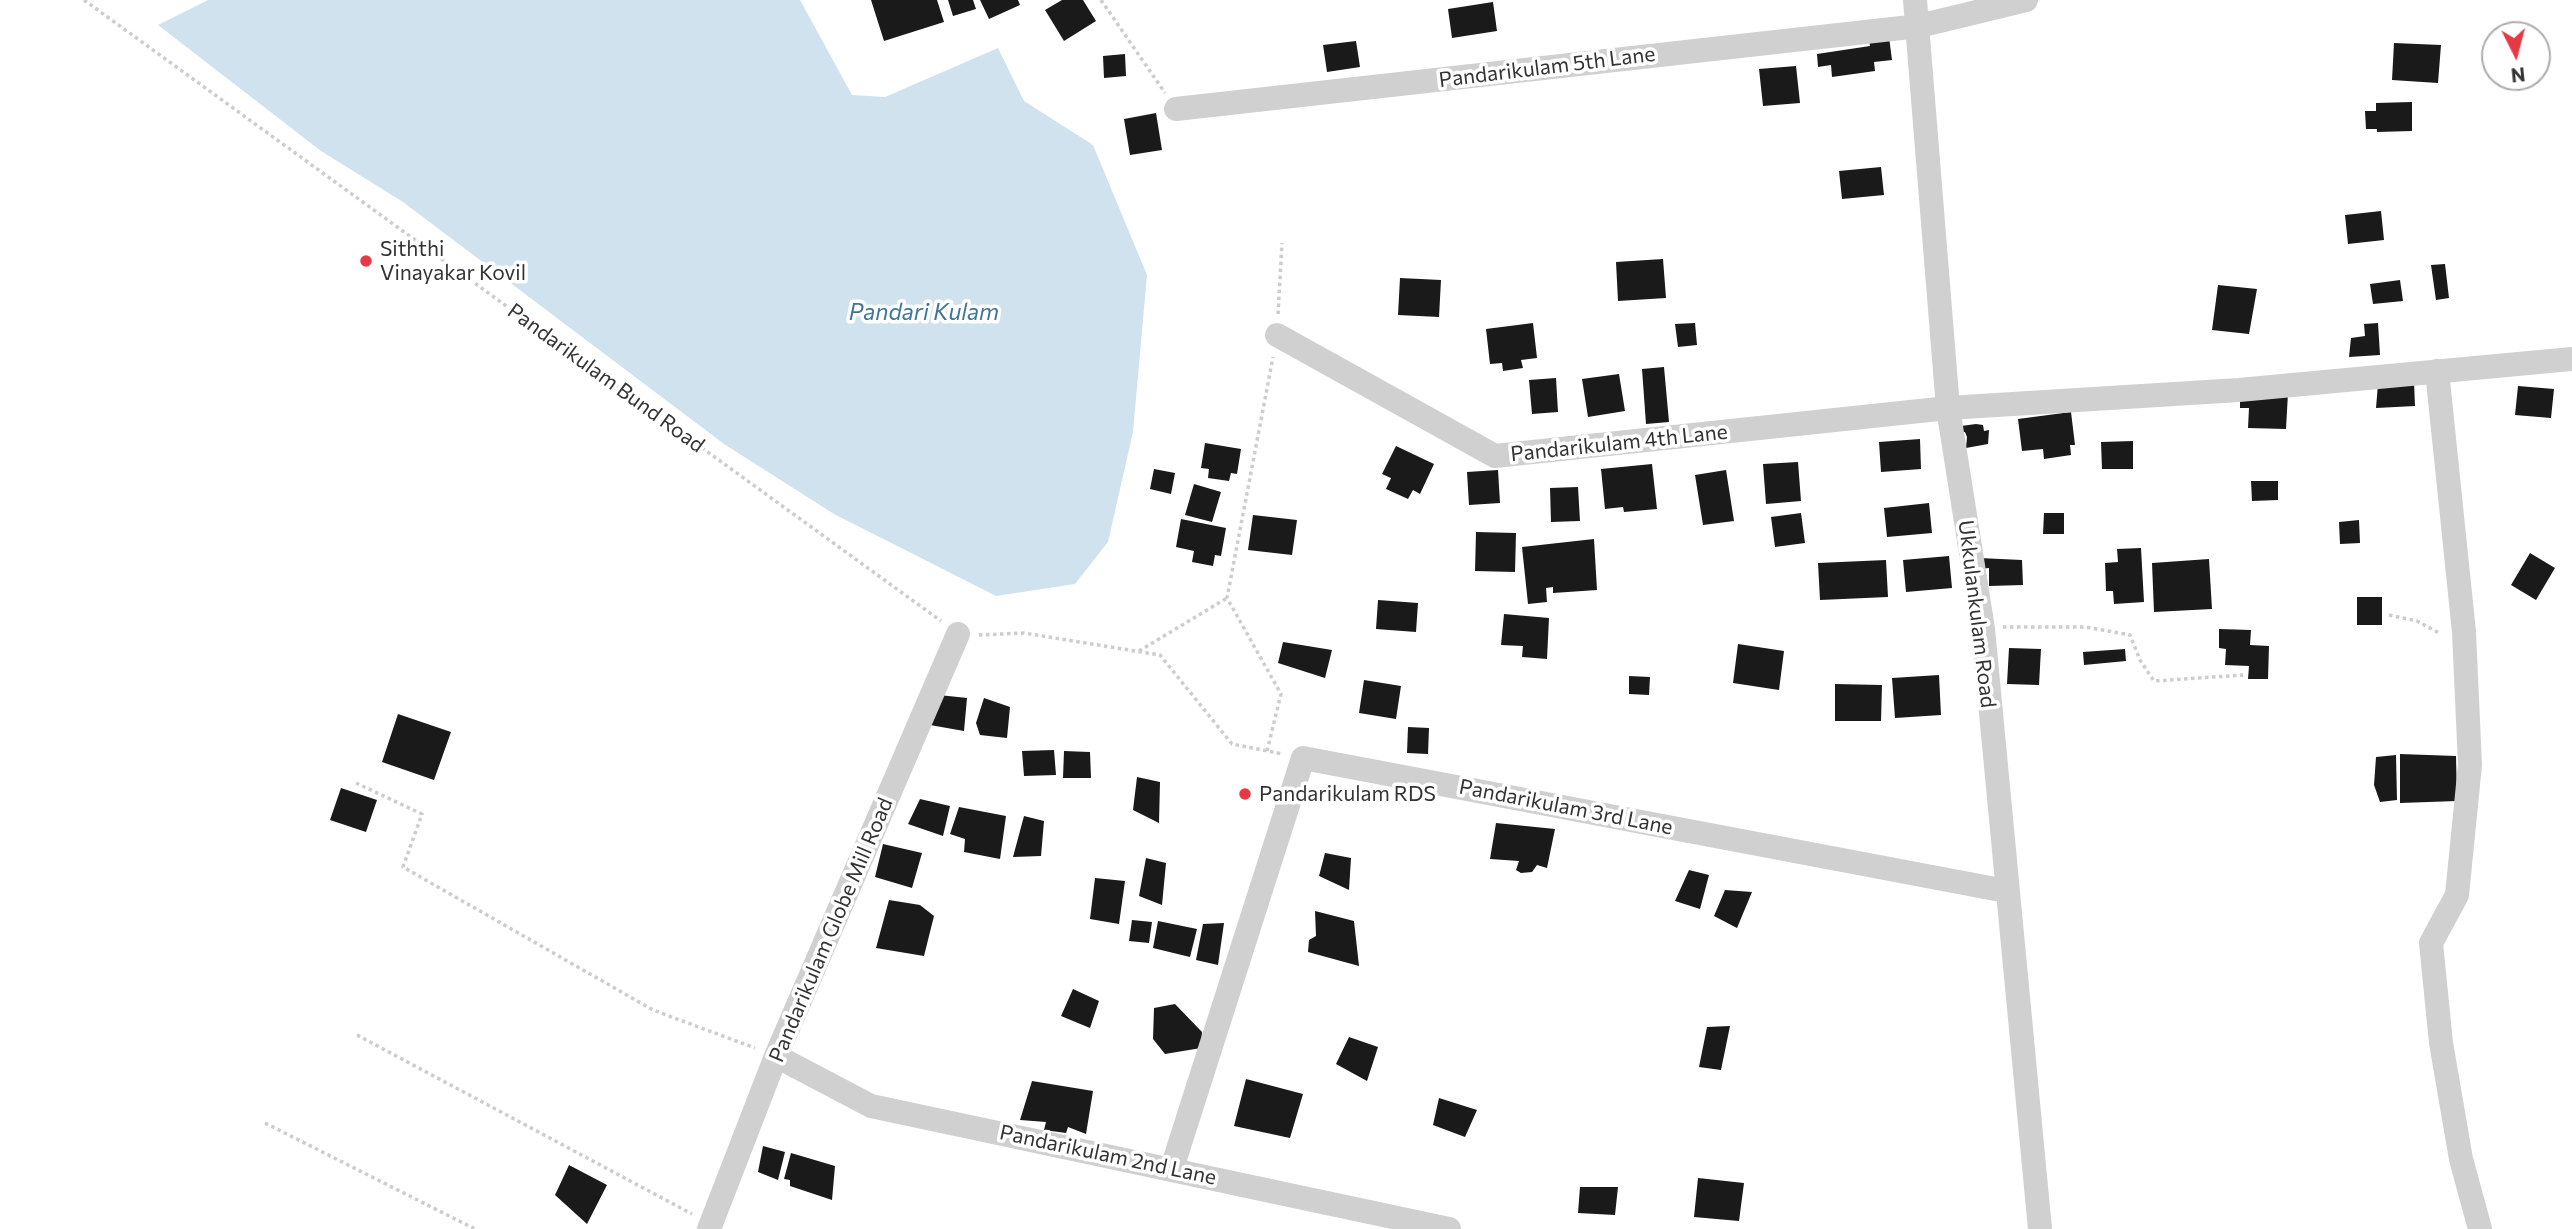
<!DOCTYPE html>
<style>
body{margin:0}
#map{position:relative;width:2572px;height:1229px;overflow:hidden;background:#fff;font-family:Commissioner,sans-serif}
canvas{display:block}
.north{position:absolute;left:2481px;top:21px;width:70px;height:70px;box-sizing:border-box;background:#fff;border:2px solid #adadad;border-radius:50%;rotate:174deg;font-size:19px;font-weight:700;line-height:28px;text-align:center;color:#333}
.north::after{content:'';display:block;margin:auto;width:24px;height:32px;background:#e63946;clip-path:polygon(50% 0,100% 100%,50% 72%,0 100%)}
</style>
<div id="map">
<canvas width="2572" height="1229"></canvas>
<div class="north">N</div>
</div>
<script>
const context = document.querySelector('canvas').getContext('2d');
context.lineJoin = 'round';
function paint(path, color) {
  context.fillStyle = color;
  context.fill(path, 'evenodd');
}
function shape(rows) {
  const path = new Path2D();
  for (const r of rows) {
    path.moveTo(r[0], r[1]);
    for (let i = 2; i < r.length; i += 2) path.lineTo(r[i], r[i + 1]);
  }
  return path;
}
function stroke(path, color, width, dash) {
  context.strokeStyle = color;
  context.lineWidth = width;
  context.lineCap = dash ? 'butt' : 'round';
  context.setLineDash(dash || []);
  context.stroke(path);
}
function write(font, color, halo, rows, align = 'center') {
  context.font = font + ' Commissioner,sans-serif';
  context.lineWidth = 7;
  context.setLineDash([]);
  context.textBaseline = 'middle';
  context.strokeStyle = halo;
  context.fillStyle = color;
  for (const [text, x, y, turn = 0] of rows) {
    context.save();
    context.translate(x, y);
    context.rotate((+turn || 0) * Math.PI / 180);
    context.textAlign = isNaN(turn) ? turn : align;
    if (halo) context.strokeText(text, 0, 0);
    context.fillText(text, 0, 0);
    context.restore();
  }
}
paint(shape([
 [208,0,800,0,852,95,885,97,998,48,1024,101,1093,145,1147,275,1133,432,1108,542,1075,584,996,596,834,514,724,444,403,202,321,151,158,25]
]), '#cfe2ee');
paint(shape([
 [871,0,937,0,944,22,884,41],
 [948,0,973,0,976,9,953,16],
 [980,0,1018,0,1020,5,989,19],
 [1062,0,1083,0,1096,21,1064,41,1045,10],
 [1493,2,1497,31,1452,38,1448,9],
 [1889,37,1892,60,1874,62,1875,71,1832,77,1831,65,1818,67,1817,54,1870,46,1869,40],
 [1356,41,1360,67,1327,72,1323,45],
 [2394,43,2441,45,2438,83,2392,80],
 [1125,54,1126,76,1104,78,1103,56],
 [1796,66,1800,103,1763,106,1759,69],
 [2412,102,2412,131,2377,132,2377,129,2366,129,2365,111,2376,111,2376,103],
 [1156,113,1162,150,1130,155,1124,119],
 [1881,167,1884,195,1842,199,1839,171],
 [2381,211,2384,240,2348,244,2345,215],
 [1663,259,1666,298,1618,301,1616,262],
 [2445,264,2449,298,2436,300,2431,265],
 [1400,278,1441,280,1439,317,1398,315],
 [2400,280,2403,301,2373,304,2370,284],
 [2218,285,2257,289,2249,334,2212,330],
 [1533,323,1537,358,1521,360,1523,368,1503,371,1502,363,1490,364,1486,329],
 [1695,323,1697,345,1678,347,1675,324],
 [2378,323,2380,355,2349,357,2351,338,2365,336,2364,324],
 [1664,367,1669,422,1646,424,1642,369],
 [1619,374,1625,411,1588,417,1582,379],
 [1556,378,1558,412,1532,414,1529,380],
 [2414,382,2415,406,2376,408,2378,384],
 [2518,386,2554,389,2551,418,2515,415],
 [2288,393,2286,429,2248,428,2249,408,2240,408,2240,394],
 [2071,412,2075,445,2070,445,2071,455,2044,459,2043,449,2022,451,2018,419],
 [1976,424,1983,425,1984,431,1989,430,1988,444,1966,448,1967,437,1965,432,1961,432,1961,426],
 [1920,439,1921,469,1881,472,1879,442],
 [2133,441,2133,469,2102,469,2101,442],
 [1205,443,1241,449,1237,474,1231,473,1229,481,1208,478,1209,469,1201,468],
 [1396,446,1434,464,1420,494,1413,490,1408,499,1386,489,1391,478,1382,474],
 [1798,462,1801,501,1766,504,1763,464],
 [1652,464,1657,509,1624,512,1623,507,1605,509,1601,469],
 [1154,469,1175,473,1171,494,1150,489],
 [1498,470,1500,503,1469,505,1467,472],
 [1726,470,1734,521,1703,525,1695,475],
 [2251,481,2278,481,2278,500,2252,501],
 [1194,484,1221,492,1212,522,1185,515],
 [1578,487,1580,521,1551,522,1550,488],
 [1929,503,1932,533,1887,537,1884,508],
 [1801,513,1805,543,1775,547,1771,517],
 [2044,513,2064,513,2064,534,2043,534],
 [1253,515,1297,520,1292,555,1248,550],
 [1181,519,1226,528,1221,556,1215,555,1213,566,1192,562,1194,551,1176,547],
 [2359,520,2360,543,2340,544,2339,522],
 [1476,532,1516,533,1515,572,1475,571],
 [1594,539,1597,590,1553,593,1553,587,1546,588,1547,602,1528,604,1522,547],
 [2141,548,2144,602,2114,604,2113,591,2106,591,2105,563,2118,562,2117,549],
 [2530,553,2555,568,2536,600,2511,585],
 [1949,556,1952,588,1906,592,1903,560],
 [1979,558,2022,560,2023,585,1989,586,1989,568,1979,569],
 [2209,559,2212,609,2154,612,2152,563],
 [1886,560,1888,597,1820,600,1818,563],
 [2357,597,2382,597,2382,625,2357,625],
 [1378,600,1418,603,1416,632,1376,629],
 [1504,614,1549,618,1547,659,1522,657,1523,646,1501,645],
 [2219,629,2251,630,2250,645,2269,646,2268,679,2248,679,2249,666,2225,665,2226,649,2219,648],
 [1283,642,1332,650,1325,678,1278,663],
 [1738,644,1784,651,1779,690,1733,683],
 [2009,648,2041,649,2039,685,2007,684],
 [2125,649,2126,661,2084,665,2083,652],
 [1939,675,1941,715,1895,718,1892,678],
 [1629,676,1650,677,1649,695,1629,694],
 [1364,680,1401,686,1396,719,1359,713],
 [1835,684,1882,685,1881,721,1835,721],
 [939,695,967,698,964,731,930,725],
 [984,698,1010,707,1007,738,980,735,976,723],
 [398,714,451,732,434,780,382,762],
 [1408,727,1429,728,1428,754,1407,753],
 [1054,750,1056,775,1024,776,1022,751],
 [1064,751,1090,752,1091,778,1063,778],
 [2400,754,2456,756,2457,801,2400,803],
 [2396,755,2397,800,2380,802,2374,785,2376,757],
 [1137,777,1160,782,1159,823,1133,810],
 [341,788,377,800,366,832,330,820],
 [920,799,950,806,943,836,908,824],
 [959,807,1006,816,1000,859,964,852,965,839,950,834],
 [1024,816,1044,821,1041,856,1013,857],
 [1496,823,1555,829,1547,868,1537,865,1532,872,1521,873,1516,870,1519,861,1490,859],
 [883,844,922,853,912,888,875,877],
 [1325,853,1351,858,1349,890,1319,876],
 [1146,858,1166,863,1162,905,1139,896],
 [1689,870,1709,875,1700,909,1675,901],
 [1095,878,1125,881,1119,924,1090,919],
 [1725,890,1752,892,1737,928,1714,916],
 [889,900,920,905,934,916,924,956,876,948],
 [1315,911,1354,921,1359,966,1308,952,1309,940,1316,936],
 [1132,920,1152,922,1149,943,1129,941],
 [1158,921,1197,929,1190,957,1153,948],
 [1224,923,1218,965,1196,960,1203,924],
 [1073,989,1099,1001,1090,1028,1061,1016],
 [1175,1004,1202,1032,1201,1048,1165,1054,1153,1039,1154,1008],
 [1730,1026,1721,1070,1699,1067,1707,1027],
 [1349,1037,1378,1047,1367,1081,1336,1064],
 [1246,1079,1303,1094,1290,1138,1234,1126],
 [1032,1081,1093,1091,1086,1134,1068,1127,1066,1133,1044,1130,1046,1122,1020,1120],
 [1439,1098,1477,1110,1465,1137,1433,1125],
 [763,1146,785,1152,778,1180,758,1172],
 [791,1153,835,1166,832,1200,790,1186,790,1180,784,1179],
 [569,1165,607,1185,587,1224,555,1195],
 [1698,1178,1744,1183,1739,1221,1694,1217],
 [1580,1187,1618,1187,1615,1215,1578,1213]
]), '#1a1a1a');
stroke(shape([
 [84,0,941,621],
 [1101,0,1165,93],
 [1278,314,1282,243],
 [2389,615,2417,621,2441,634],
 [2003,627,2086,627,2130,635,2140,660,2154,681,2243,675],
 [979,635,1024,633,1160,655,1232,744,1283,754],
 [1139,651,1227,598],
 [1267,751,1281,694,1227,598,1273,357],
 [356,783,422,814,403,867,653,1010,755,1048],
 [357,1035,692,1214],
 [265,1123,475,1229]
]), '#cdcdcd', 3.5, [3.5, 3.5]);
stroke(shape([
 [1915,0,1948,408,1983,629,2040,1229],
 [1176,109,1919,26,2026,0],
 [1277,335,1495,456,1948,408,2239,390,2572,359],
 [2437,371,2464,632,2470,765,2457,895,2431,943,2441,1043,2461,1159,2480,1229],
 [776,1056,871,1106,1449,1229],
 [1172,1168,1303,758,2006,891],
 [709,1229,776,1056,958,634]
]), '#d0d0d0', 24);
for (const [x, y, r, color] of [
 [366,261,7,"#e63946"],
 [1245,794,7,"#e63946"]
]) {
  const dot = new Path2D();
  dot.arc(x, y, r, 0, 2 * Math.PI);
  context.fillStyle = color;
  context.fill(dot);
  stroke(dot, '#fff', 2.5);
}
write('21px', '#333', '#fff', [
 ["Pandarikulam 5th Lane",1547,67,-7],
 ["Pandarikulam Bund Road",606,378,36],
 ["Pandarikulam 4th Lane",1619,443,-6],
 ["Ukkulankulam Road",1977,614,83],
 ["Pandarikulam 3rd Lane",1566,807,11],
 ["Pandarikulam Globe Mill Road",831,930,-67],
 ["Pandarikulam 2nd Lane",1108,1155,12]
]);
write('21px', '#333', '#fff', [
 ["Siththi",380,249],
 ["Vinayakar Kovil",380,273],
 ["Pandarikulam RDS",1259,794]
], 'left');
write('italic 23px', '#3f7597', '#fff', [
 ["Pandari Kulam",924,312]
]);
</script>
